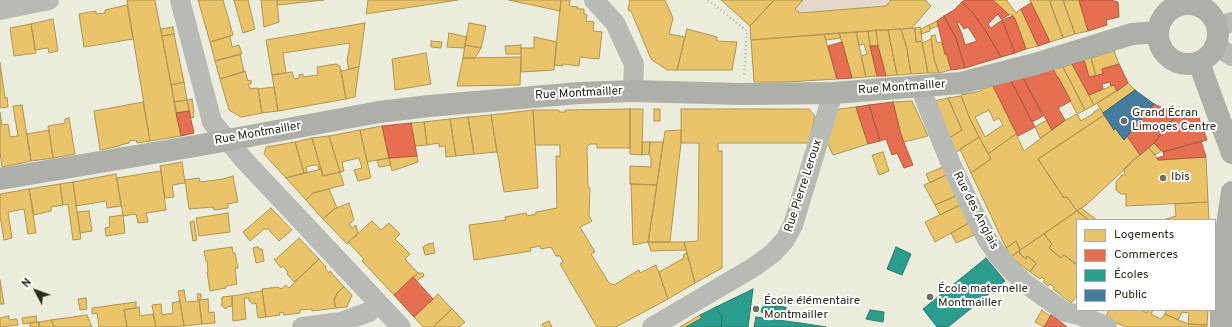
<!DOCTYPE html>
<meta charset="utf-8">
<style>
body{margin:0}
#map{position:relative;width:1232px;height:327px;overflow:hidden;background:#ededdd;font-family:Overpass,sans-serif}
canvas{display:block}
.legend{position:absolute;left:1076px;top:219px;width:140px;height:92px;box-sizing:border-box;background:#fff;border:1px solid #a9a9a5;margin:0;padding:5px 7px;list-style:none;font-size:12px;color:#28281d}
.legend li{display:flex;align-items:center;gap:8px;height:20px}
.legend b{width:20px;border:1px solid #a9a9a5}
.north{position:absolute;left:16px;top:271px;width:40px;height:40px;-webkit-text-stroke:3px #fff;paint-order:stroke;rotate:311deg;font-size:11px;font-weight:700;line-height:16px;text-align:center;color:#28281d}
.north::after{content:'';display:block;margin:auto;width:14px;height:18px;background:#28281d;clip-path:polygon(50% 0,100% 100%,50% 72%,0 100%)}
</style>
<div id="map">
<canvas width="1232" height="327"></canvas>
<ul class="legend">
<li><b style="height:11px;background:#e9c46a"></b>Logements</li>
<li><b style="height:11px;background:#e76f51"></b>Commerces</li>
<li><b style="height:11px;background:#2a9d8f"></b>Écoles</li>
<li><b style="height:11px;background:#457b9d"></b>Public</li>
</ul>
<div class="north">N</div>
</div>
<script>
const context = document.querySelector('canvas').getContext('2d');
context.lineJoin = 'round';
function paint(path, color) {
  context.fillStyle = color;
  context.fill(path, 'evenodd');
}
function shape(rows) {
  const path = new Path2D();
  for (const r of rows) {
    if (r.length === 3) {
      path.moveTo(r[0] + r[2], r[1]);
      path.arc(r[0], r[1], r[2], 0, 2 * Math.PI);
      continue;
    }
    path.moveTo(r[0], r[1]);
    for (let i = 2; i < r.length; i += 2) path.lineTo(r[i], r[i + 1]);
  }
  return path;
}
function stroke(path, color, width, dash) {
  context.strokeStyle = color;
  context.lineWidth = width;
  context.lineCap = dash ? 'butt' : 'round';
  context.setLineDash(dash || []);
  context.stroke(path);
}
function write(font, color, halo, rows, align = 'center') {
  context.font = font + ' Overpass,sans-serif';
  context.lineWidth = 4;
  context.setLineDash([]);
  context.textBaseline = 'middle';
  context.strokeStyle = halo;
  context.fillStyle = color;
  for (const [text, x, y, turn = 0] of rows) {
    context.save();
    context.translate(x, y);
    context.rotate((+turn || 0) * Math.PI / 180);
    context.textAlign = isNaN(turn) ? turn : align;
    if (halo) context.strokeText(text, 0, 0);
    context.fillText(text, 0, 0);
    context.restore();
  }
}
paint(shape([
 [803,0,891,0,886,6,800,13,795,9]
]), '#e4d9cb');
const homes = shape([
 [127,0,155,0,181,136,150,141,127,0],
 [198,0,223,0,233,35,210,42,198,0],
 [234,0,248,0,255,29,243,33,234,0],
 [261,0,277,0,279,22,264,27,261,0],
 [277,0,324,0,277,5,277,0],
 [368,0,458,0,366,14,368,0],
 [509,0,561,0,560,11,509,0],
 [561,0,570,0,569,6,578,7,577,9,584,9,584,14,587,15,586,21,594,22,593,31,602,32,599,59,580,57,579,66,563,64,563,66,554,65,561,0],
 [630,0,665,0,673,18,669,34,685,37,677,70,667,70,651,59,631,11,628,10,630,0],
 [721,0,774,0,750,26,721,0],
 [774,0,803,0,795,9,800,13,886,6,891,0,925,0,931,6,912,28,751,40,750,26,774,0],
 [993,0,1008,0,1007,1,1016,13,1021,9,1038,46,1026,49,1015,19,1010,14,1009,15,993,0],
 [1030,0,1049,0,1063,38,1050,42,1030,0],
 [1052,0,1063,0,1075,34,1063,38,1050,1,1052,0],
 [1063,0,1066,1,1079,0,1088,31,1075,34,1063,0],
 [127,5,133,39,84,47,79,14,96,11,96,14,105,13,105,10,127,5],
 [53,19,58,51,49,53,48,48,35,50,31,24,53,19],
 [937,21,938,26,930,29,929,25,937,21],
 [365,23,359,67,349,69,347,61,350,43,283,53,286,73,272,75,266,40,365,23],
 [469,23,486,26,481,48,465,45,469,23],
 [31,24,36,53,14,56,10,28,31,24],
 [929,25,930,31,921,34,921,29,929,25],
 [173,27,174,34,162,36,161,29,173,27],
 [920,27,921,29,922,41,916,42,915,28,920,27],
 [915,28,916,42,922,41,928,73,911,74,907,49,901,29,915,28],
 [687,29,717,37,717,41,737,42,732,70,677,70,687,29],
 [901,29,907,49,911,74,897,75,888,30,901,29],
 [876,30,878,46,870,46,868,31,876,30],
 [876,30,888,30,897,75,886,76,878,46,876,30],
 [868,31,871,50,877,76,866,77,861,56,867,54,864,44,859,45,856,32,868,31],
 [856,32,866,77,852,78,839,33,856,32],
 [449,33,467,37,464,48,447,47,449,33],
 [839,33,841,38,826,40,824,34,839,33],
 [174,34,184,82,171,85,162,36,174,34],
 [824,34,837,79,786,82,754,82,751,40,824,34],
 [935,35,937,43,942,42,945,54,947,55,951,70,939,73,934,59,931,36,935,35],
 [230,36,232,47,239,45,242,54,215,61,210,42,230,36],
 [534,37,557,42,554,70,521,72,521,48,534,48,534,37],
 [931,39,934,59,939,73,928,73,922,43,931,39],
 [431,41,442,42,441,48,431,47,431,41],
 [465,45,481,48,475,58,463,58,465,45],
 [521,45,521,54,506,54,505,46,521,45],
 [1114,51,1119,64,1102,69,1103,74,1096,76,1091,58,1114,51],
 [426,53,431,84,395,90,392,59,426,53],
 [240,54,244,72,220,79,215,61,240,54],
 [521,57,520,85,457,86,463,58,521,57],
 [1091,58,1096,76,1089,77,1084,60,1091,58],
 [0,63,5,98,7,97,8,107,0,108,0,63],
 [336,64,340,66,341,71,346,99,278,111,272,75,292,72,294,79,299,78,299,75,303,74,303,77,318,75,317,67,336,64],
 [1072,64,1094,105,1085,110,1063,67,1072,64],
 [359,67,355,97,346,99,341,71,359,67],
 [1063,67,1085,110,1077,114,1058,77,1057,77,1053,69,1063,67],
 [245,71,248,81,251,80,251,84,248,84,250,89,258,88,262,113,241,117,229,110,220,79,245,71],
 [184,82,187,100,174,102,171,85,184,82],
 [1128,83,1135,90,1103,113,1097,103,1128,83],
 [1114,85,1117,91,1094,105,1089,95,1114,85],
 [993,86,1016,134,988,154,970,119,961,95,981,91,981,89,993,86],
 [989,110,994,121,999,118,1003,125,985,137,975,117,989,110],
 [274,87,278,111,262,113,258,89,274,87],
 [961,96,970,119,979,137,955,153,949,138,962,130,948,98,961,96],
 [948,98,962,130,949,138,934,101,948,98],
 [192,99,194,112,193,112,194,117,191,118,187,100,192,99],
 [187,100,189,111,176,113,174,102,187,100],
 [912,101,928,136,904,142,900,132,893,102,912,101],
 [143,102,150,141,137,143,136,140,129,141,129,143,120,145,120,146,100,150,94,111,143,102],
 [22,105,31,161,2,167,0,152,0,112,2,125,8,124,10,137,18,136,13,106,22,105],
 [856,107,868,144,833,155,826,140,836,113,839,109,856,107],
 [1100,108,1104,115,1038,159,1064,198,1067,197,1077,211,1020,250,1016,241,1006,248,971,173,991,159,988,154,1016,134,1024,151,1064,121,1077,114,1081,121,1093,114,1094,112,1100,108],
 [630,109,643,109,642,155,630,154,630,109],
 [630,109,630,148,597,148,597,144,590,144,587,147,588,187,590,188,589,216,592,221,580,227,595,252,591,254,609,283,614,285,639,270,640,273,656,265,668,299,616,327,597,327,560,264,563,262,560,256,556,256,551,247,541,249,540,246,530,248,531,251,474,260,469,225,506,220,505,217,526,213,527,216,536,214,536,212,557,208,556,156,560,156,560,145,535,145,533,110,559,110,559,112,565,112,565,110,630,109],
 [654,109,660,109,660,121,654,121,654,109],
 [681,109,809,109,815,116,809,143,718,143,718,151,722,151,722,268,695,283,684,242,698,241,699,143,681,143,681,109],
 [533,110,538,188,504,192,491,115,533,110],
 [491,115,497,152,474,154,468,117,491,115],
 [1104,115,1114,130,1115,128,1124,140,1127,136,1140,155,1086,205,1077,211,1067,197,1064,198,1038,159,1104,115],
 [468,117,474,154,456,156,450,119,468,117],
 [69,118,75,154,53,158,48,126,65,123,65,119,69,118],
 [450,119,456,156,446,157,445,146,439,147,439,143,427,145,424,122,450,119],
 [1047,120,1052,130,1040,138,1035,127,1047,120],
 [424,122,427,145,415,146,411,123,424,122],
 [382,126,389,158,367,162,360,130,382,126],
 [49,130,53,158,31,161,27,134,49,130],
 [360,130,371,178,358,181,354,170,362,168,359,158,342,162,344,171,340,172,329,136,360,130],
 [681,130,681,143,670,242,648,242,665,131,681,130],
 [329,136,340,172,323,176,312,138,329,136],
 [979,137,991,159,971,173,960,149,979,137],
 [312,138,321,169,319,169,318,165,314,165,306,167,307,172,304,173,295,142,312,138],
 [295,142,304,173,286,178,264,154,266,147,295,142],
 [642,142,650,142,649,154,642,155,642,142],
 [650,142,663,142,657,185,630,184,630,166,651,167,651,157,649,155,650,142],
 [1154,143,1161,151,1155,155,1149,148,1154,143],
 [1149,148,1158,160,1206,157,1208,202,1126,206,1126,194,1121,194,1116,190,1116,182,1122,175,1125,175,1124,169,1134,159,1149,148],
 [883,152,889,171,879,175,872,155,883,152],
 [417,156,418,162,392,171,389,158,417,156],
 [389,158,391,165,379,167,377,160,389,158],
 [182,162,185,183,172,185,174,197,165,198,160,166,182,162],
 [943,167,946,175,930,183,926,174,943,167],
 [321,169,323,176,340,172,344,185,313,193,306,200,286,178,321,169],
 [161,171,166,210,146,213,148,222,138,223,136,214,123,216,117,178,161,171],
 [116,174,121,206,107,208,106,201,76,206,73,182,116,174],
 [946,175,956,196,935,205,924,185,946,175],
 [233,176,238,202,228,204,228,208,214,210,213,207,189,209,185,180,199,178,200,182,223,179,233,176],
 [73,182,81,239,73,240,68,204,63,205,60,184,73,182],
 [60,184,63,205,51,207,51,211,34,215,29,189,60,184],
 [631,184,657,185,648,242,633,245,631,184],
 [29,189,36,233,28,234,24,209,8,212,12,238,4,240,0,215,0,194,29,189],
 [329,189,337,208,334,209,323,219,306,200,313,193,329,189],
 [956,196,960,205,940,215,935,205,956,196],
 [1208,202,1209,220,1163,220,1176,216,1175,204,1208,202],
 [349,203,354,220,349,224,352,228,356,225,358,234,347,244,323,219,334,209,349,203],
 [960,205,969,223,935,242,925,222,960,205],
 [271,208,292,230,279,241,268,229,264,229,250,241,243,232,271,208],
 [1081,208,1097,220,1089,220,1077,211,1081,208],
 [89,211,92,231,80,233,77,212,89,211],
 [1077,211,1089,220,1077,220,1077,265,1064,255,1061,258,1049,248,1052,244,1044,234,1077,211],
 [228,213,230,232,199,236,196,218,228,213],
 [123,215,125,233,106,236,105,228,110,227,109,217,123,215],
 [194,221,197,240,193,241,190,222,194,221],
 [372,221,381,230,389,223,400,234,395,239,410,254,405,259,418,273,394,295,362,261,364,259,348,242,372,221],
 [969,223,974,235,956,243,951,233,969,223],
 [1044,234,1052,244,1049,248,1061,258,1064,255,1077,265,1077,296,1071,303,1053,289,1054,287,1050,284,1048,286,1043,282,1045,280,1042,277,1040,279,1030,272,1036,263,1027,256,1026,259,1021,255,1019,251,1044,234],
 [299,238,319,259,294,282,287,274,288,272,283,266,281,268,274,259,276,259,299,238],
 [1016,241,1020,250,1011,257,1006,248,1016,241],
 [648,242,684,242,686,250,651,251,648,242],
 [433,243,435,253,425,255,423,247,428,244,433,243],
 [232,247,233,253,235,253,238,268,235,268,237,284,226,286,226,288,210,291,207,272,208,272,207,261,206,261,204,251,232,247],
 [258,247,259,249,262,249,264,261,256,263,253,248,258,247],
 [1019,251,1021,255,1026,259,1027,256,1036,263,1030,272,1011,257,1019,251],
 [687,253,695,283,668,299,659,272,684,258,683,255,687,253],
 [319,259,326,267,325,268,329,273,330,271,344,287,338,292,334,300,336,308,312,311,312,309,300,310,300,313,284,315,283,312,279,313,280,315,266,317,262,289,278,287,281,289,286,285,289,288,319,259],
 [418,273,423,273,424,276,416,281,413,277,418,273],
 [0,280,4,304,0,304,0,280],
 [344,287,352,295,347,307,336,308,334,300,338,292,344,287],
 [184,290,186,302,198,301,197,294,201,294,201,300,199,300,202,324,184,326,178,291,184,290],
 [262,291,266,317,258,318,256,303,253,304,249,301,249,298,244,298,246,319,233,321,232,296,262,291],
 [438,294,452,309,433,327,423,327,414,317,438,294],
 [232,296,232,306,227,307,226,309,221,305,222,303,222,297,232,296],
 [86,298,87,309,80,310,78,299,86,298],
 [208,299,209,313,214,312,215,323,202,324,199,300,208,299],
 [180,301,184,326,156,327,152,305,161,304,162,315,173,313,172,303,180,301],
 [136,302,136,308,124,310,127,327,99,327,97,313,92,314,92,308,136,302],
 [139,307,140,316,153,314,156,327,127,327,124,310,139,307],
 [452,309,465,322,459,327,433,327,452,309],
 [1042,310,1051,317,1044,327,1035,322,1042,310],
 [1109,310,1141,310,1147,313,1148,310,1153,310,1151,314,1161,319,1165,314,1188,324,1207,325,1207,327,1126,327,1105,318,1109,310],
 [1166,310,1208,310,1207,325,1188,324,1189,313,1182,312,1178,320,1165,314,1166,310],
 [87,315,92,327,55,327,51,320,87,315],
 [700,315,702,318,686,327,680,327,700,315],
 [9,316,9,320,17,319,18,325,0,327,0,318,9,316],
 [36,316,37,322,23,324,22,318,36,316],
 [51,320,55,327,39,327,39,322,51,320],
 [549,321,552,327,543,327,542,324,549,321],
 [39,322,39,327,30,327,30,323,39,322]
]);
paint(homes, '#e9c46a');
stroke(homes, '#af9553', 1);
const shops = shape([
 [965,0,993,0,1009,15,1001,19,998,14,988,24,991,28,1002,20,1015,53,1001,57,985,30,972,12,962,2,965,0],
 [1079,0,1111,0,1118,2,1119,17,1106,20,1107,25,1088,31,1079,0],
 [962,2,972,12,985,30,1001,57,965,68,956,38,944,16,954,10,962,2],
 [959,22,964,29,968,27,977,41,965,45,962,34,957,23,959,22],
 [1031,3,1050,42,1038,46,1021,9,1031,3],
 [944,16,956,38,965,68,951,70,947,55,945,54,937,21,944,16],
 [1013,16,1015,19,1026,49,1015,53,1002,20,1013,16],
 [842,42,852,78,837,79,828,46,842,42],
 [870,46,878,46,886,76,877,76,870,46],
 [1084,60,1089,77,1103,74,1102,69,1119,64,1128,83,1117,91,1114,85,1111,86,1110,82,1102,84,1103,89,1089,95,1072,64,1084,60],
 [1053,69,1057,77,1058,77,1071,101,1058,108,1065,120,1052,130,1023,78,1053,69],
 [1023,78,1043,116,1032,122,1011,81,1023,78],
 [1011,81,1035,127,1018,136,993,86,1011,81],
 [893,102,901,135,913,165,904,168,897,153,892,155,886,139,880,141,869,105,893,102],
 [1154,104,1163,108,1179,112,1154,143,1140,155,1127,136,1154,104],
 [869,105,880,141,868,144,856,107,869,105],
 [189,111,194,133,181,136,176,113,189,111],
 [1179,112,1197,113,1207,140,1163,152,1154,143,1179,112],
 [411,123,417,156,389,158,382,126,411,123],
 [1201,141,1206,157,1158,160,1157,158,1164,156,1163,152,1201,141],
 [413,277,433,299,414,317,394,295,413,277],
 [1051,315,1057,319,1067,327,1044,327,1051,315]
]);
paint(shops, '#e76f51');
stroke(shops, '#ae5a41', 1);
const schools = shape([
 [896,247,911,254,902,275,887,269,896,247],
 [986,258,1005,281,948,327,937,327,923,309,986,258],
 [753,289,748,327,721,327,722,318,716,307,753,289],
 [765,305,776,306,775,310,784,312,786,307,786,315,761,312,762,308,765,305],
 [776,306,785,307,784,312,775,310,776,306],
 [716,307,722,318,721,327,686,327,702,318,700,315,716,307],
 [870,310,884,312,883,322,866,319,870,310],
 [756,317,800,323,826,327,754,327,756,317]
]);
paint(schools, '#2a9d8f');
stroke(schools, '#297a6d', 1);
const public = shape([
 [1135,90,1154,104,1124,140,1115,128,1114,130,1103,113,1135,90]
]);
paint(public, '#457b9d');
stroke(public, '#3c6277', 1);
stroke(shape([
 [708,0,747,31,744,76]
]), '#afb1aa', 2.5, [1, 3]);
stroke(shape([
 [180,0,212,122,245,161,401,327],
 [594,0,615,23,634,64,633,91],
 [0,10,49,0],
 [1218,26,1232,22],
 [1216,46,1232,56],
 [920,87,950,162,971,207,987,239,998,255,1011,270,1026,284,1065,312,1080,315,1107,327],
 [302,327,341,322,369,312,378,303],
 [652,327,754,267,773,253,785,240,793,225,833,93]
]), '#b8bab5', 20);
stroke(shape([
 [1188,34,30],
 [1199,63,1232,153],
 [0,179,201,145,379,112,429,106,579,93,633,91,742,94,833,93,961,83,1035,64,1132,34,1157,32],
 [1221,327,1221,253,1227,225,1232,192]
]), '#adb0a9', 22);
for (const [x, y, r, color] of [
 [1124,121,4,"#6d6d60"],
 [1163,178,4,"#6d6d60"],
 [930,297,4,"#6d6d60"],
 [756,309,4,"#6d6d60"]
]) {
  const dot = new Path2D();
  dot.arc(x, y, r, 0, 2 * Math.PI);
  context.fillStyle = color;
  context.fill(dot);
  stroke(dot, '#fff', 1.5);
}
write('12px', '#28281d', '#fff', [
 ["Rue Montmailler",902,88,-4],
 ["Rue Montmailler",579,94,-3],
 ["Rue Montmailler",258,134,-10],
 ["Rue Pierre Leroux",804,186,-72],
 ["Rue des Anglais",975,211,63]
]);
write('12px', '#28281d', '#fff', [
 ["Grand Écran",1132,114],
 ["Limoges Centre",1132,128],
 ["Ibis",1171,178],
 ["École maternelle",938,290],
 ["Montmailler",938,304],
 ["École élémentaire",764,302],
 ["Montmailler",764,316]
], 'left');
</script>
